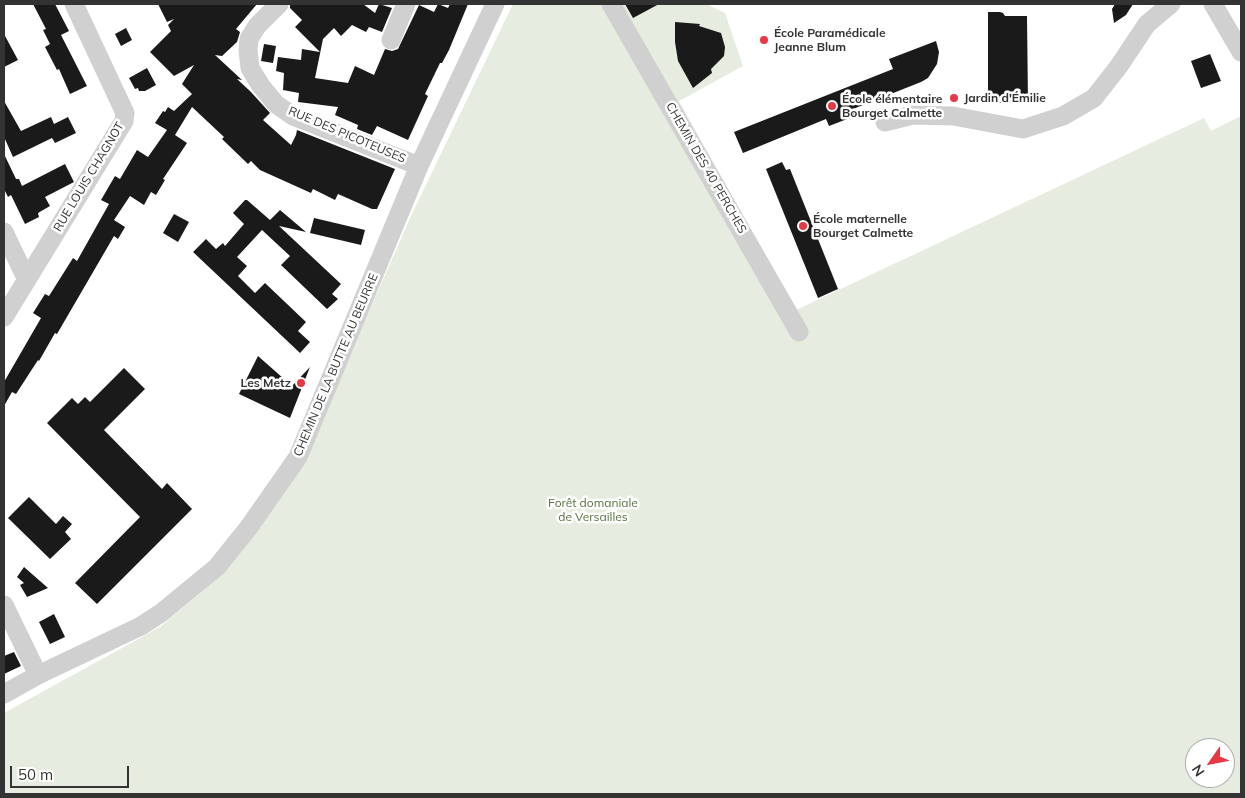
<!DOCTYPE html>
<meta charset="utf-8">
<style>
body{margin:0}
#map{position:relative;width:1245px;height:798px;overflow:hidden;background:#fff;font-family:Mulish,sans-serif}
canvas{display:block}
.frame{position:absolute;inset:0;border:5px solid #333;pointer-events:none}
.north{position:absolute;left:1185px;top:738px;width:50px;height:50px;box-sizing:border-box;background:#fff;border:1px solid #adadad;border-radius:50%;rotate:237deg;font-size:14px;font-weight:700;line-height:20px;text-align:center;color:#333}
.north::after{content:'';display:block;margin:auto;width:18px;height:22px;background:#e63946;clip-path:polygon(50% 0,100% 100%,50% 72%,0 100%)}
.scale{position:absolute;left:10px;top:766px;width:119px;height:22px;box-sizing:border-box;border:2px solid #333;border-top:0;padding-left:6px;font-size:15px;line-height:18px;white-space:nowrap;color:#333;-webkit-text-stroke:4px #fff;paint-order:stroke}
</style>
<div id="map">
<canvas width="1245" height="798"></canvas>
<div class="frame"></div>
<div class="north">N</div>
<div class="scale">50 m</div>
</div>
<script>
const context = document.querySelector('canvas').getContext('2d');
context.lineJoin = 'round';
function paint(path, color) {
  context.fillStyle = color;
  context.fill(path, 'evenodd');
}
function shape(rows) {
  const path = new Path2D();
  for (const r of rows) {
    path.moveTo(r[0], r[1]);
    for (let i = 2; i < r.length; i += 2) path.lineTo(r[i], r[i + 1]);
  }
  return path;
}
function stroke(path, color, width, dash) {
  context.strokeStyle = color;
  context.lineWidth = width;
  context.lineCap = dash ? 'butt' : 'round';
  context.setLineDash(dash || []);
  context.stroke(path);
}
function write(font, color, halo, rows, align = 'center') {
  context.font = font + ' Mulish,sans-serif';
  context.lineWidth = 5;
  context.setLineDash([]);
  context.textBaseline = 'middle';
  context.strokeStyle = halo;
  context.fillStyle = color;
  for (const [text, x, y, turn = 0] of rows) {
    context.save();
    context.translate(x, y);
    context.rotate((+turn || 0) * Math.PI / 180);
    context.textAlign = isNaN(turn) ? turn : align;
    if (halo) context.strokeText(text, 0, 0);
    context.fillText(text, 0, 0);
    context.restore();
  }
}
paint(shape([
 [513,4,706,4,725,13,743,66,679,101,796,310,1204,118,1211,131,1241,116,1241,794,4,794,4,713,160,627,216,580,303,461,411,216],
 [1195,748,1225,748,1225,778,1195,778]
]), '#e6ecdf');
paint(shape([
 [33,4,55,4,69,31,61,35,87,86,70,94,59,69,57,70,45,47,50,44,43,30,46,29],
 [158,4,257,4,236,29,240,32,237,42,222,56,215,55,242,80,237,79,251,92,270,113,263,120,291,145,296,135,297,130,395,169,377,209,372,209,338,194,335,200,313,189,311,193,260,170,251,161,248,164,222,139,224,137,192,107,175,135,187,143,163,179,165,180,156,195,151,192,144,205,130,196,114,220,125,227,118,239,114,236,57,334,55,333,39,361,38,360,16,394,12,392,4,406,4,382,41,318,33,313,45,294,49,296,73,258,77,261,109,204,101,200,115,176,120,179,137,150,148,157,167,130,155,123,163,111,165,112,168,107,174,111,192,94,182,84,194,65,174,76,150,52,171,31,168,25,174,19,167,22],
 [290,4,363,4,375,13,379,4,392,8,382,32,369,27,366,32,352,25,341,36,334,28,323,39,315,78,348,83,355,66,374,75,385,49,392,51,398,49,419,5,434,12,438,4,448,8,450,4,468,4,449,50,442,63,440,63,425,94,428,96,408,140,377,126,372,135,357,129,358,125,335,115,338,107,298,102,299,93,283,90,284,73,276,71,278,57,301,60,302,49,320,52,295,27,302,20,290,8],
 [625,4,659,4,633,18],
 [1115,4,1133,4,1126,15,1114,23,1112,9],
 [988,12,1000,12,1003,13,1005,16,1027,16,1028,103,988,103],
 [675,22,700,24,699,26,721,33,725,47,724,56,711,69,712,73,693,88,678,61,675,42],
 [126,28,132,40,121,46,115,34],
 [4,34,18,60,4,67],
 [936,41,939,52,937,64,928,78,921,82,853,109,855,116,829,126,826,119,743,153,734,132,893,69,889,59],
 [264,44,276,46,273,63,261,61],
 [1210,54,1221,81,1201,88,1191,61],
 [147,68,156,85,145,91,139,91,138,88,135,89,129,78],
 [4,101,21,131,51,117,54,124,68,117,76,133,55,143,52,138,13,157,4,137],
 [4,154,16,179,19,179,22,186,65,164,74,182,45,197,50,206,38,213,39,217,25,224,11,195,8,197,4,189],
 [782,162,786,170,790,169,838,289,818,298,766,169],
 [245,200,247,200,270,220,280,210,306,232,279,226,341,284,332,294,338,299,327,309,281,265,290,256,262,230,237,257,247,266,238,276,255,293,265,283,306,322,298,331,310,342,300,353,193,252,206,239,216,249,223,243,225,246,244,224,233,213],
 [174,214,189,222,178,242,163,233],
 [314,218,365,230,361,245,310,233],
 [258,356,292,386,310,367,290,418,239,394],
 [124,368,145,389,104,430,162,489,167,483,192,509,97,604,75,583,140,517,47,423,72,398,78,404,85,397,90,402],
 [29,497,56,524,63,516,72,524,65,532,71,539,50,559,8,518],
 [24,567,48,588,27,597,20,585,24,583,17,577],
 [54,614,65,637,50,644,39,622],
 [14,652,21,666,4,674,4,656]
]), '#1a1a1a');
stroke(shape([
 [279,4,257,26,249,39,248,50,250,68,261,86,276,104,293,116,419,166],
 [611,4,799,332],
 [1213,4,1241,52],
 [391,40,406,4],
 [885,122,913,115,953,116,1023,129,1063,116,1094,98,1119,66,1147,24,1171,4],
 [4,232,27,280],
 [4,317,124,121,125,113,74,4],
 [4,605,38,675],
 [4,694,38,675,141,626,161,613,217,567,249,527,298,457,419,166,495,4]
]), '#d0d0d0', 19);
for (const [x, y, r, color] of [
 [764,40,5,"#e63946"],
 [954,98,5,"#e63946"],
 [832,106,5,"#e63946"],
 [803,226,5,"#e63946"],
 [301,383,5,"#e63946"]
]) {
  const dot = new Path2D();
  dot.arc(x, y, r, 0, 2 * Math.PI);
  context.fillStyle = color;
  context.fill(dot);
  stroke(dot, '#fff', 2);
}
write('bold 12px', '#333', '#fff', [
 ["École Paramédicale",774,33],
 ["Jeanne Blum",774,47],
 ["Jardin d'Émilie",964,98],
 ["École élémentaire",842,99],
 ["Bourget Calmette",842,113],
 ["École maternelle",813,219],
 ["Bourget Calmette",813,233],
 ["Les Metz",291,383,"right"]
], 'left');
write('12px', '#333', '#fff', [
 ["RUE DES PICOTEUSES",347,135,23],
 ["CHEMIN DES 40 PERCHES",706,168,60],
 ["RUE LOUIS CHAGNOT",89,177,-59],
 ["CHEMIN DE LA BUTTE AU BEURRE",336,365,-67]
]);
write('12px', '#56703f', '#fff', [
 ["Forêt domaniale",593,503],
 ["de Versailles",593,517]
]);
</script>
